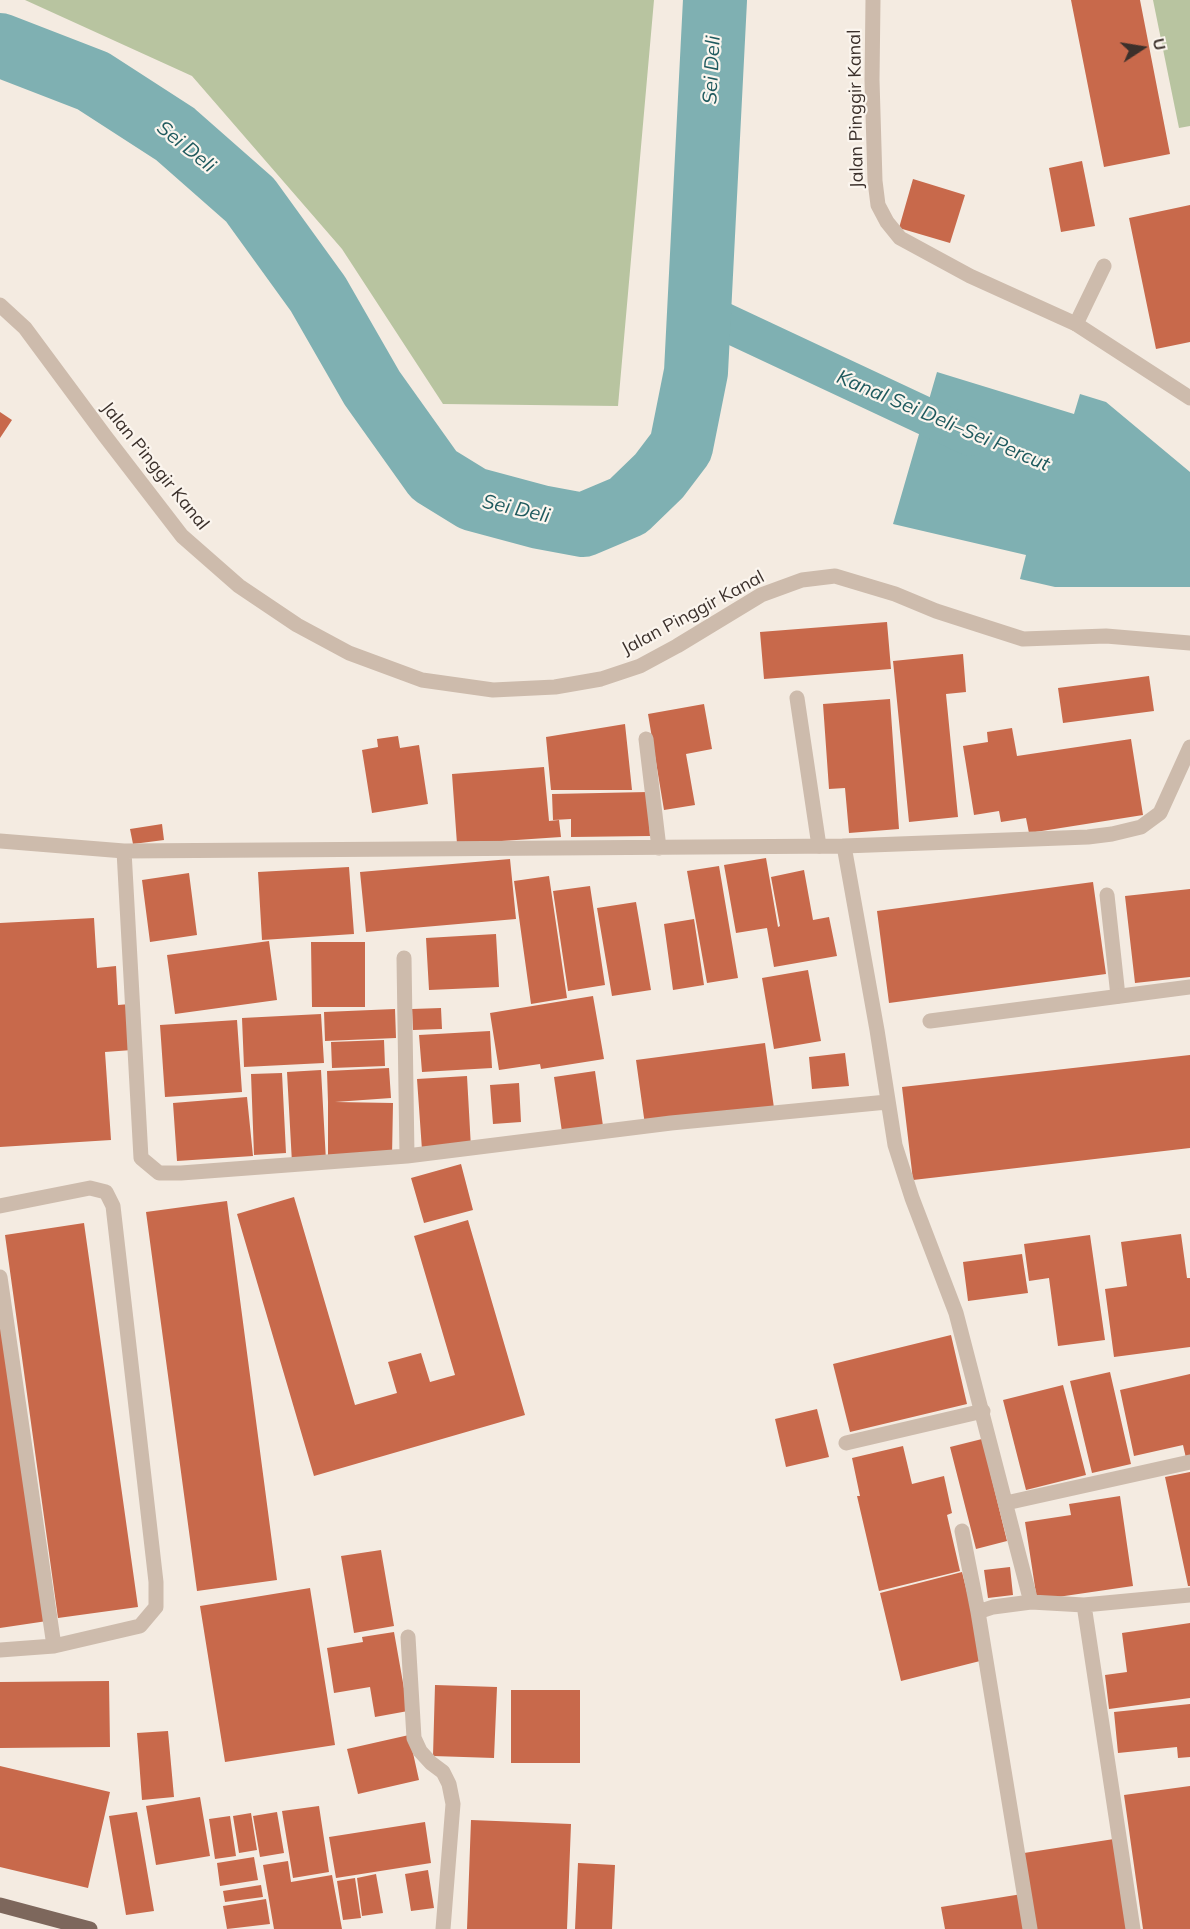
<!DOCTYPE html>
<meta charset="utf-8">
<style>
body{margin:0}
#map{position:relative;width:1190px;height:1929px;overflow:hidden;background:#f4ebe1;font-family:Mulish,sans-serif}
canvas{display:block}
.north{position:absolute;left:1112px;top:18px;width:60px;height:60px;-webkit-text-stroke:4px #fbf5ee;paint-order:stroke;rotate:78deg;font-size:16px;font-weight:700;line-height:24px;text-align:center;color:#3b302b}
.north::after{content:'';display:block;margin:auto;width:21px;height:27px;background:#3b302b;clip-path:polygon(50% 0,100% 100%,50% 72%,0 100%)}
</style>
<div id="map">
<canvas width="1190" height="1929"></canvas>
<div class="north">U</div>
</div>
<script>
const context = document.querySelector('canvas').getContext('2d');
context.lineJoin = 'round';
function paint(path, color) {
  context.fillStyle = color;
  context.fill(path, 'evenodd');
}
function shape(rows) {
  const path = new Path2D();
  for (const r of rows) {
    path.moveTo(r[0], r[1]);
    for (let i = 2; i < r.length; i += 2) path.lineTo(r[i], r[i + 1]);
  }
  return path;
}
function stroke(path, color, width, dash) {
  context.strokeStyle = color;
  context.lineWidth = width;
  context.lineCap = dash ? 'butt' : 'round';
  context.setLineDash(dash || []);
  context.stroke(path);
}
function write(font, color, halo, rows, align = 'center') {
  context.font = font + ' Mulish,sans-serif';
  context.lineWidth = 4.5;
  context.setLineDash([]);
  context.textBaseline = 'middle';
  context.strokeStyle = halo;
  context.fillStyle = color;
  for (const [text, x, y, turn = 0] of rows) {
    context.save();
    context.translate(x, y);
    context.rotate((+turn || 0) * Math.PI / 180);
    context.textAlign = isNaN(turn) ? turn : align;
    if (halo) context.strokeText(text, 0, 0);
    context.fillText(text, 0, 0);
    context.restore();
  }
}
paint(shape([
 [25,0,654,0,618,406,443,404,342,249,192,76],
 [1153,0,1190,0,1190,126,1179,128]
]), '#b8c4a0');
paint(shape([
 [937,372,1074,414,1080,394,1106,402,1190,472,1190,587,1055,587,1020,579,1026,555,893,524]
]), '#7fb0b2');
stroke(shape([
 [699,310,970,437]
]), '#7fb0b2', 38);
stroke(shape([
 [0,45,93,81,175,134,250,200,318,294,372,388,434,475,473,499,540,517,583,525,628,506,659,476,681,447,696,372,715,0]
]), '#7fb0b2', 64);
paint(shape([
 [1071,0,1140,0,1170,154,1104,167],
 [1082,161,1095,226,1061,232,1049,168],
 [913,179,965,195,950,243,899,228],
 [1190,205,1190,342,1156,349,1129,218],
 [0,412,12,420,0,438],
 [887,622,891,669,764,679,760,632],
 [963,654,966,692,946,694,958,817,909,822,893,661],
 [1149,676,1154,711,1063,723,1058,688],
 [890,699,899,829,849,833,845,788,829,789,823,704],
 [704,704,712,749,686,754,695,805,664,810,648,714],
 [625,724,632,790,551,790,546,737],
 [1012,728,1017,756,1131,739,1143,815,1029,833,1026,818,1001,822,999,811,974,815,963,746,988,742,987,732],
 [398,736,400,748,419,745,428,804,372,813,362,750,378,747,377,739],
 [544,767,549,821,559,820,561,837,457,844,452,774],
 [648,792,650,836,571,837,571,819,553,820,552,794],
 [162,824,164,840,133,844,130,829],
 [766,858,778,927,780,926,771,877,804,870,813,920,829,917,837,956,774,967,767,928,736,933,724,865],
 [510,859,516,919,366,932,360,872],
 [719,866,738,978,707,983,687,871],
 [349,867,354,934,262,940,258,872],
 [189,873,197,935,150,942,142,880],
 [549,876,567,998,531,1004,514,881],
 [1093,882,1106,974,889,1003,877,911],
 [590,886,605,985,568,991,553,891],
 [1190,889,1190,977,1135,983,1125,896],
 [636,902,651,990,612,996,597,908],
 [94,918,97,968,116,966,118,1005,130,1004,132,1050,105,1052,111,1140,0,1147,0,923],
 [694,919,704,985,673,990,664,924],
 [496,934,499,987,429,990,426,938],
 [269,941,277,1000,175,1014,167,955],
 [311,942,365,942,365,1007,312,1007],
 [808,970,821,1041,774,1049,762,978],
 [593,996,604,1059,541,1069,540,1064,499,1070,490,1013],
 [441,1008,442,1029,413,1030,412,1009],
 [395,1009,396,1038,325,1041,324,1012],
 [321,1014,324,1063,244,1067,242,1018],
 [237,1020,242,1092,165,1097,160,1025],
 [490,1031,492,1068,422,1072,419,1035],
 [384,1040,385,1066,332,1068,331,1042],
 [765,1043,774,1108,645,1125,636,1060],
 [845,1053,849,1086,812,1089,809,1057],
 [1190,1055,1190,1148,913,1180,902,1087],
 [389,1068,391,1098,335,1102,393,1103,392,1157,328,1155,328,1102,327,1071],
 [321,1070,326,1161,292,1163,287,1072],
 [595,1071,603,1126,562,1132,554,1077],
 [282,1073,286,1153,254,1155,251,1074],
 [467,1076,471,1148,422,1150,417,1079],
 [519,1083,521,1122,493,1124,490,1085],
 [247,1097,253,1156,177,1161,173,1103],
 [461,1164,473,1210,424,1223,411,1178],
 [294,1197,355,1405,397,1393,388,1362,421,1353,430,1382,455,1375,414,1236,468,1220,525,1415,314,1476,237,1214],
 [227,1201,277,1580,197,1591,146,1212],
 [84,1223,138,1607,58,1618,5,1235],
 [1181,1234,1187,1278,1190,1278,1190,1347,1114,1357,1105,1289,1127,1286,1121,1242],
 [1090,1235,1105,1340,1058,1346,1049,1278,1029,1281,1024,1244],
 [1022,1254,1028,1293,968,1301,963,1262],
 [0,1309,47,1621,0,1628],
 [951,1335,967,1404,850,1432,833,1364],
 [1110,1372,1131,1464,1092,1473,1070,1381],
 [1190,1374,1190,1457,1186,1458,1183,1445,1134,1456,1120,1390],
 [1063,1385,1086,1475,1026,1490,1003,1400],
 [817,1409,829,1457,786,1467,775,1419],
 [982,1439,1007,1541,976,1549,950,1447],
 [903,1446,912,1484,944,1476,952,1513,947,1515,960,1571,879,1591,857,1496,860,1496,852,1458],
 [1190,1472,1190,1586,1188,1586,1165,1477],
 [1120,1496,1133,1586,1037,1600,1025,1522,1071,1515,1069,1504],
 [381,1550,394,1626,354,1633,341,1556],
 [1010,1567,1013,1595,988,1598,984,1570],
 [962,1572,984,1660,901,1681,880,1593],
 [310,1588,335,1745,225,1762,200,1606],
 [1190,1623,1190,1698,1109,1709,1105,1675,1127,1672,1122,1633],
 [394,1632,408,1711,375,1717,370,1687,334,1693,327,1648,363,1642,362,1637],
 [109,1681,110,1747,0,1748,0,1682],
 [435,1685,497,1687,494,1758,433,1756],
 [511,1690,580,1690,580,1763,511,1763],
 [1190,1704,1190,1757,1178,1758,1177,1747,1118,1753,1114,1712],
 [168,1731,174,1797,142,1800,137,1733],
 [409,1735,419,1780,358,1794,347,1749],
 [0,1766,110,1792,88,1888,0,1867],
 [1190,1786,1190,1929,1143,1929,1124,1795],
 [200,1797,210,1856,156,1865,146,1806],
 [319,1806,329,1872,293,1878,282,1811],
 [137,1812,154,1911,126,1915,109,1816],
 [277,1812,284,1853,260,1857,253,1816],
 [251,1813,257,1850,239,1853,233,1816],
 [230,1816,236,1856,215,1859,209,1819],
 [471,1820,571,1824,567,1929,467,1929],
 [425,1822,431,1863,336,1878,329,1837],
 [1114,1839,1127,1929,1036,1929,1024,1853],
 [254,1857,258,1880,220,1886,217,1863],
 [288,1861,291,1882,332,1875,342,1929,274,1929,263,1865],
 [578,1863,615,1865,612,1929,575,1929],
 [428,1870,434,1908,411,1911,405,1874],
 [376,1874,383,1913,362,1916,357,1878],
 [355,1878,361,1918,343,1920,337,1881],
 [261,1885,263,1897,225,1902,223,1891],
 [1022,1894,1028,1929,945,1929,941,1907],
 [266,1899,270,1924,227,1929,223,1906]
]), '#c8694b');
stroke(shape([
 [1076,324,1104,266],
 [797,698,819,846],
 [1107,895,1118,996],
 [0,1206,90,1188,106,1192,113,1206,156,1582,156,1607,140,1626,54,1646,0,1650],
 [0,1277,54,1646],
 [846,1443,983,1411]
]), '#cdbbac', 15);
stroke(shape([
 [873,0,872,80,875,181,878,205,887,222,900,238,970,276,1076,324,1190,398],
 [0,305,25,328,105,436,182,536,239,586,297,625,349,653,422,680,493,690,555,687,601,679,640,666,677,646,761,595,802,580,835,576,895,594,936,611,1023,639,1106,636,1190,643],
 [646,739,659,848],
 [0,841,124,851,844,846,1088,837,1112,834,1141,827,1160,813,1190,747],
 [844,846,877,1030,895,1145,912,1198,956,1313,1031,1602],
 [124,851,141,1158,159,1173,181,1173,407,1156,671,1123,887,1102],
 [404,958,407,1156],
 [930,1021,1190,987],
 [1006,1503,1190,1462],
 [962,1531,978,1612,1030,1929],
 [1084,1605,1133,1929],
 [978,1612,993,1607,1031,1602,1084,1605,1190,1595],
 [408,1637,414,1738,420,1751,431,1763,443,1772,449,1784,453,1804,443,1929]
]), '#cdbbac', 15);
stroke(shape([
 [0,1905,90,1929]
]), '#7d675c', 15);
write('18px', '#3b302b', '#fbf5ee', [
 ["Jalan Pinggir Kanal",856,109,-91],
 ["Jalan Pinggir Kanal",155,466,51],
 ["Jalan Pinggir Kanal",693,613,-28]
]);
write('italic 20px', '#1f5a5e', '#fbf5ee', [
 ["Sei Deli",712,70,-87],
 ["Sei Deli",186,147,39],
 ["Kanal Sei Deli–Sei Percut",943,421,23],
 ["Sei Deli",516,509,13]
]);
</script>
